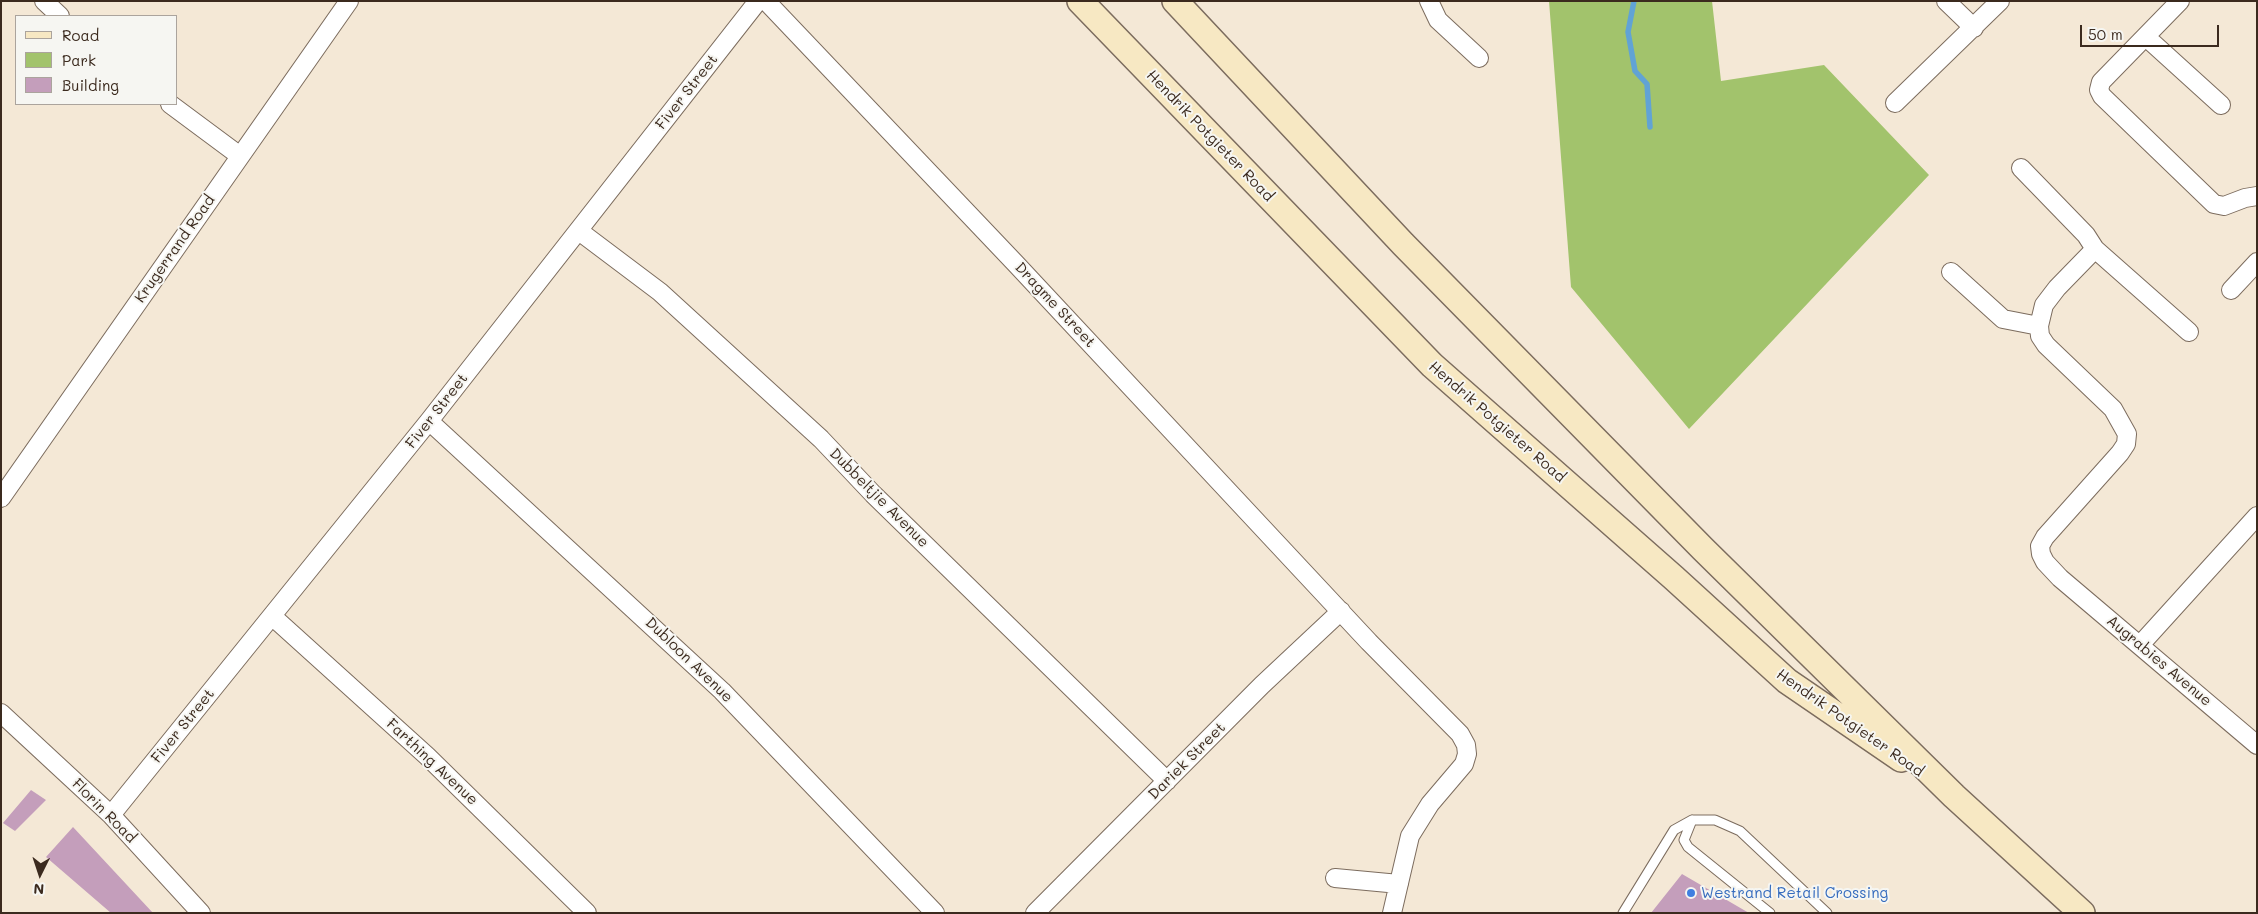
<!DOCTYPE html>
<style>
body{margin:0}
#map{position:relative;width:2258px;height:914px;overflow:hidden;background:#f4e8d6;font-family:Mali,sans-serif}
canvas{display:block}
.frame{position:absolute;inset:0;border:2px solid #3b2a1e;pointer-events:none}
.legend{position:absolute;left:15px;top:15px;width:162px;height:90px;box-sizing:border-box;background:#f6f6f2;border:1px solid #aba49d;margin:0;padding:6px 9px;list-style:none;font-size:15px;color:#3b2a1e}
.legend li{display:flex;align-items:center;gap:10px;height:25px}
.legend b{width:25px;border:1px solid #aba49d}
.north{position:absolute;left:15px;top:849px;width:50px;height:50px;-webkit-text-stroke:4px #f6f6f2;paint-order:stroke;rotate:184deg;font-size:14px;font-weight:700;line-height:20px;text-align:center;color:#3b2a1e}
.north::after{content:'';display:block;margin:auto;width:18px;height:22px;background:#3b2a1e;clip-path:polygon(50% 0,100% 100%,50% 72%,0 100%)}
.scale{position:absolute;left:2080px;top:25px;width:139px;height:22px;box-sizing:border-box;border:2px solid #3b2a1e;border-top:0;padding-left:6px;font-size:15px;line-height:18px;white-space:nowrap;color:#3b2a1e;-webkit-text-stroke:4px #f6f6f2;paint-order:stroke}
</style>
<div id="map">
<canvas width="2258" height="914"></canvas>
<div class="frame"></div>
<ul class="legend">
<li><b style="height:6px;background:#f7e8c3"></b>Road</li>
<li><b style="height:14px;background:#a2c36c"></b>Park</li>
<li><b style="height:14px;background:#c49ebb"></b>Building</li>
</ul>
<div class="north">N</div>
<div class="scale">50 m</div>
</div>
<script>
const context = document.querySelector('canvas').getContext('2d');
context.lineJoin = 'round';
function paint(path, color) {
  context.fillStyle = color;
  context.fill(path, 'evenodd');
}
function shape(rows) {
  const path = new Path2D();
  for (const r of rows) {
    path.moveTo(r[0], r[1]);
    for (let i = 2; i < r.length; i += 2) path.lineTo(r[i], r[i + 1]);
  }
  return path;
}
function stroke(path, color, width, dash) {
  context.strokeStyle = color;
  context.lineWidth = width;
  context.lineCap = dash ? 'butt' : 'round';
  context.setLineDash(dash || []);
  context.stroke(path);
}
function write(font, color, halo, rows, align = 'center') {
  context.font = font + ' Mali,sans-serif';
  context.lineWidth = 4;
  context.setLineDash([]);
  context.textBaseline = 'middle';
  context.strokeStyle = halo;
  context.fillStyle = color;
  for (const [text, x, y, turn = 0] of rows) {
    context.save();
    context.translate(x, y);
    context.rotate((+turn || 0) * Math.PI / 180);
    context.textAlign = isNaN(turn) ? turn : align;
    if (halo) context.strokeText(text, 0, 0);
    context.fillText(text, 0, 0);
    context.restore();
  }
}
paint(shape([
 [1549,1,1712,1,1721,81,1824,65,1929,175,1689,429,1571,287]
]), '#a2c36c');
stroke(shape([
 [1634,1,1628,32,1635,71,1647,84,1650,127]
]), '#61a3d5', 5.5);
paint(shape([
 [31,790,46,800,15,831,3,823],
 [73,827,153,913,111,913,46,857],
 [1682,874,1749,913,1651,913]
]), '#c49ebb');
const lane = shape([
 [1692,820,1684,840,1688,847,1770,913],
 [1623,913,1674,830,1692,820,1715,820,1740,831,1827,913]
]);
const street = shape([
 [44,1,60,16],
 [766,1,1016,264,1369,642,1460,734,1466,745,1467,754,1464,764,1430,804,1410,836,1392,913],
 [1429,1,1438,20,1479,58],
 [1946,1,1974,28],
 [2180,1,2101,82,2099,90,2102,96,2214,204,2224,206,2245,198,2257,196],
 [2146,37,2221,105],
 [1895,103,2000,1],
 [170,104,240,156],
 [2021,168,2086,235,2095,249,2057,288,2044,305,2039,326,2040,336,2046,345,2113,409,2127,434,2126,444,2120,453,2045,537,2040,546,2041,554,2045,562,2060,578,2257,745],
 [579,231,660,292,821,439,873,494,1167,781],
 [2095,249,2189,332],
 [1951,272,2003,319,2039,326],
 [2231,290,2257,262],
 [429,421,722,691,935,913],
 [1,498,349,1],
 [272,616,427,756,587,913],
 [2140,645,2257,516],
 [1,713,111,815,201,913],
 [111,815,429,421,758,1],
 [1335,878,1399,884],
 [1035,913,1262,685,1341,611]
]);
const secondary = shape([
 [1080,1,1432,365,1674,578,1787,681,1901,759],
 [1175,1,1403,244,1703,549,1954,796,2082,913]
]);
stroke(lane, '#7c6c5e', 11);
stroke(street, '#7c6c5e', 20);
stroke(secondary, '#7c6c5e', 28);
stroke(lane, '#fff', 9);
stroke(street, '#fff', 18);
stroke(secondary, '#f7e8c3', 25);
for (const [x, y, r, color] of [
 [1691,893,5,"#3f7fe0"]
]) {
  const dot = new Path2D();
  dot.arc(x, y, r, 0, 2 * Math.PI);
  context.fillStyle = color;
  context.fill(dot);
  stroke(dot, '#f6f6f2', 2);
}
write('15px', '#3b2a1e', '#f6f6f2', [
 ["Fiver Street",687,92,-52],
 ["Hendrik Potgieter Road",1210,136,46],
 ["Krugerrand Road",175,249,-55],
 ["Dragme Street",1055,305,47],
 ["Fiver Street",437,411,-52],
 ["Hendrik Potgieter Road",1497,422,41],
 ["Dubbeltjie Avenue",879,498,45],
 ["Dubloon Avenue",689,660,44],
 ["Augrabies Avenue",2159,661,40],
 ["Hendrik Potgieter Road",1850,723,35],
 ["Fiver Street",183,726,-51],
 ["Dariek Street",1187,761,-45],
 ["Farthing Avenue",432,762,43],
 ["Florin Road",104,811,45]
]);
write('15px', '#366cbe', '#f6f6f2', [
 ["Westrand Retail Crossing",1701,893]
], 'left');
</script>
